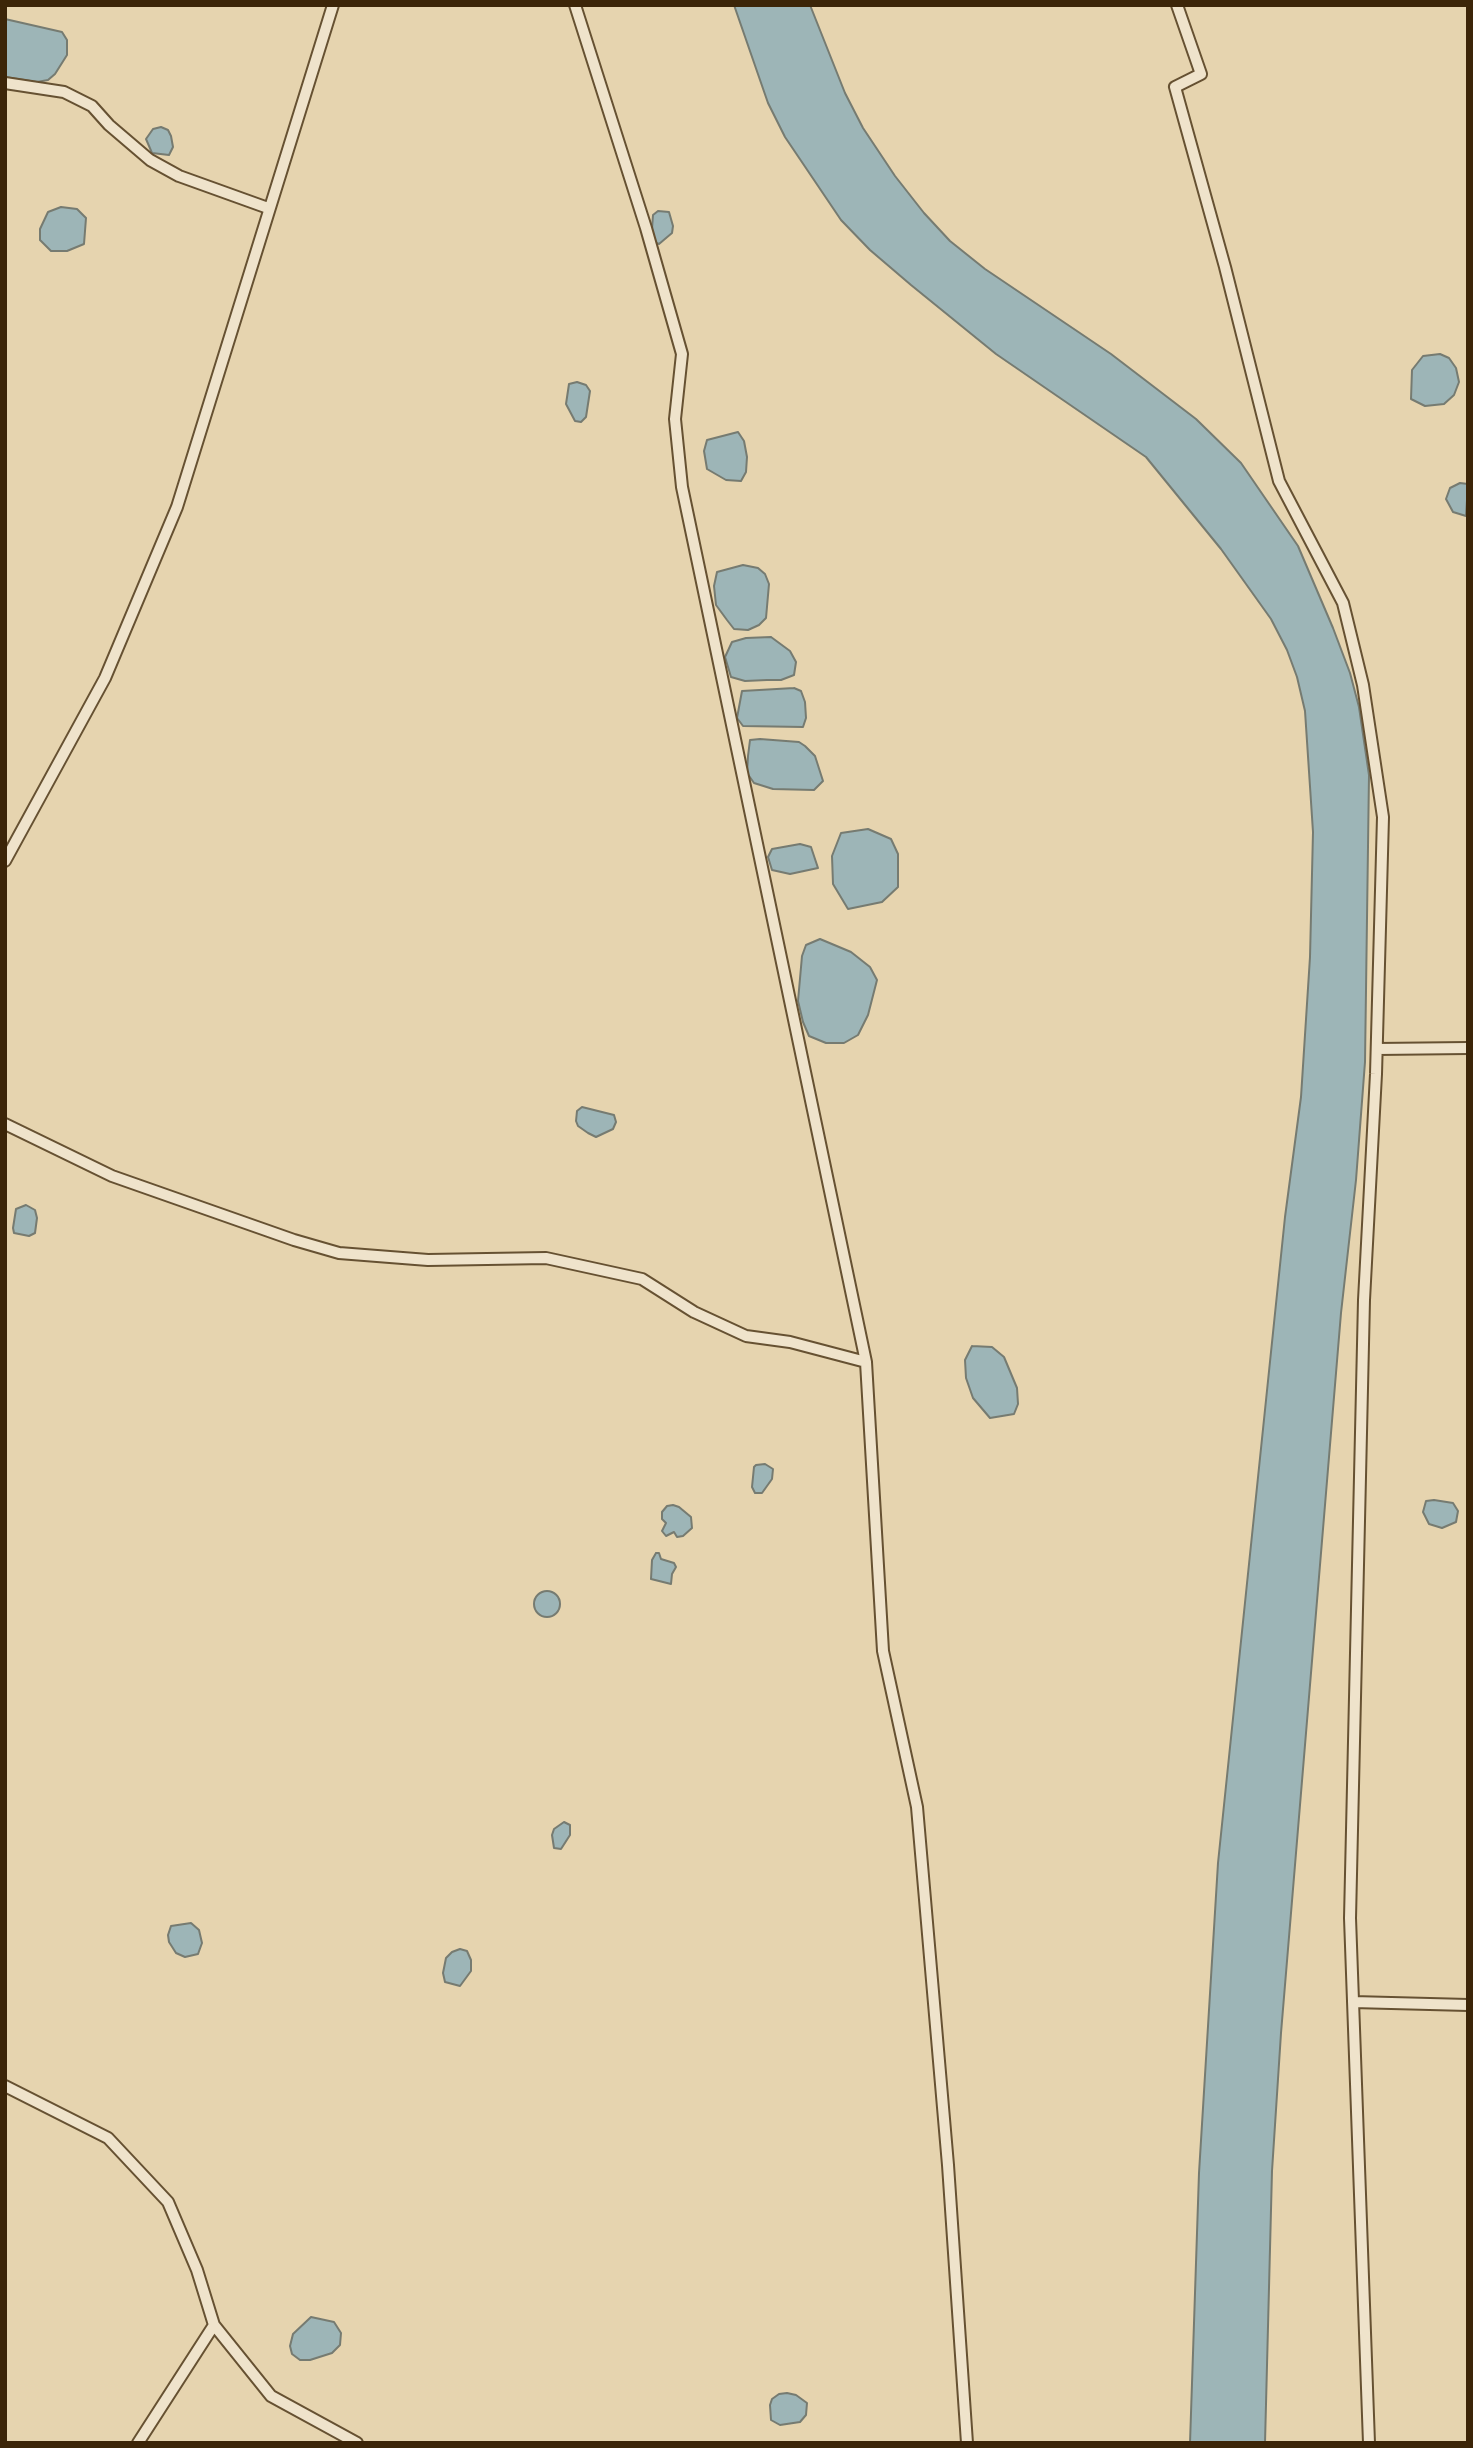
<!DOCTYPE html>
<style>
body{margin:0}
#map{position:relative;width:1473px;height:2448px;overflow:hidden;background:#e6d4af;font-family:Cardo,serif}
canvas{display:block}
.frame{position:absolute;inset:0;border:7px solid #3c2508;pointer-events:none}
</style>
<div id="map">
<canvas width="1473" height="2448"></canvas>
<div class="frame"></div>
</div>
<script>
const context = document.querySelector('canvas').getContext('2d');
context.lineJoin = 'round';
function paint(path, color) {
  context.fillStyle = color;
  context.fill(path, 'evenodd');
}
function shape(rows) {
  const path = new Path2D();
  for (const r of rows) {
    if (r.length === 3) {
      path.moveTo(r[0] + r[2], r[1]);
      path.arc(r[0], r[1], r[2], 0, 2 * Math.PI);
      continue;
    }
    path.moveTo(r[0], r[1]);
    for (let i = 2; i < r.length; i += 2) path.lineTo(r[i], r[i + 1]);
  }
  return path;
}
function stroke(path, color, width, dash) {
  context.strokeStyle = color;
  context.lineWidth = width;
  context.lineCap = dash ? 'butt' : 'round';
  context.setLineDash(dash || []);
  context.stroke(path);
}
const water = shape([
 [734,5,810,5,845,93,863,128,895,176,924,213,950,241,985,269,1111,354,1196,419,1241,463,1298,546,1333,628,1350,673,1359,707,1369,775,1365,1062,1356,1180,1341,1313,1281,2033,1272,2171,1265,2443,1190,2443,1199,2173,1218,1863,1285,1217,1301,1097,1310,957,1313,832,1305,711,1297,677,1287,650,1271,619,1221,549,1146,457,996,354,911,285,870,250,841,220,785,137,768,103,734,5],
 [5,19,62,32,67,40,67,55,55,74,48,80,37,82,5,77,5,19],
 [161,127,168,130,171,136,173,147,169,155,152,153,146,139,153,129,161,127],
 [61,207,77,209,86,218,84,244,67,251,51,251,40,240,40,229,48,212,61,207],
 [658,211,669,212,673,226,672,233,659,244,654,242,652,229,653,215,658,211],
 [1440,354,1449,358,1456,368,1459,382,1454,395,1444,404,1425,406,1411,399,1412,370,1423,356,1440,354],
 [577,382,586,385,590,391,586,417,581,422,575,421,566,404,569,384,577,382],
 [738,432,744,441,747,457,746,472,741,481,726,480,707,469,704,451,707,440,738,432],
 [1460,483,1468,484,1466,516,1453,512,1446,499,1450,488,1460,483],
 [743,565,758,568,765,574,769,584,766,618,759,625,748,630,734,629,727,620,716,605,714,586,717,572,743,565],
 [771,637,790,651,796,662,794,675,781,680,767,680,745,681,731,677,725,657,732,642,746,638,771,637],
 [794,688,801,691,805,702,806,718,803,727,743,726,737,718,742,691,794,688],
 [760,739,799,742,805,746,815,756,823,781,814,790,773,789,754,783,747,773,748,756,750,740,760,739],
 [868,829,891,839,898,854,898,887,882,902,848,909,833,884,832,856,841,833,868,829],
 [800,844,811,847,818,868,790,874,772,870,768,857,772,849,800,844],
 [820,939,851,952,870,967,877,980,868,1015,858,1035,844,1043,826,1043,809,1036,803,1022,798,1001,802,956,806,945,820,939],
 [582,1107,614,1115,616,1122,613,1129,596,1137,588,1133,578,1126,576,1121,577,1111,582,1107],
 [26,1205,35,1210,37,1218,35,1233,29,1236,14,1233,13,1228,16,1209,26,1205],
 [972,1346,992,1347,1004,1357,1017,1388,1018,1404,1014,1414,990,1418,973,1398,966,1378,965,1360,972,1346],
 [765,1464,773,1469,772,1479,762,1493,755,1493,752,1487,754,1467,756,1465,765,1464],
 [1434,1500,1453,1503,1458,1511,1456,1522,1442,1528,1429,1524,1423,1512,1426,1501,1434,1500],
 [673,1505,679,1507,691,1517,692,1528,683,1536,677,1537,674,1532,666,1536,662,1531,666,1523,662,1519,662,1512,667,1506,673,1505],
 [656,1553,659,1553,661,1559,674,1563,676,1567,672,1574,671,1584,651,1579,652,1560,656,1553],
 [547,1604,13],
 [564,1822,570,1825,570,1835,561,1849,554,1848,552,1835,554,1829,564,1822],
 [191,1923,199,1930,202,1943,198,1954,185,1957,176,1953,169,1942,168,1935,171,1926,191,1923],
 [460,1949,467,1951,471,1960,471,1971,460,1986,445,1982,443,1973,446,1958,452,1952,460,1949],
 [311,2317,334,2322,341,2333,340,2345,332,2353,310,2360,300,2360,292,2354,290,2346,293,2334,311,2317],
 [787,2393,796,2395,807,2403,806,2415,800,2422,780,2425,771,2420,770,2405,772,2399,779,2394,787,2393]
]);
paint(water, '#9db5b7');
stroke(water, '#767b71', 2);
const minor = shape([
 [575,5,646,228,682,354,675,419,682,487,866,1362,883,1651,917,1807,948,2165,967,2443],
 [1177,5,1201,74,1175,87,1225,267,1279,481,1343,603,1363,685,1383,817,1376,1074,1364,1300,1350,1918,1369,2443],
 [5,83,64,92,92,106,109,125,150,160,179,176,268,208],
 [5,861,105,678,177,507,333,5],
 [1377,1049,1468,1048],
 [5,1124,112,1176,294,1240,339,1253,428,1260,546,1258,642,1279,694,1312,746,1336,790,1342,866,1362],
 [1353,2002,1468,2005],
 [5,2086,108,2138,168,2202,197,2270,214,2325,271,2396,357,2443],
 [138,2443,214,2325]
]);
stroke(minor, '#665132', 14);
stroke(minor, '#efe3cb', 10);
</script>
